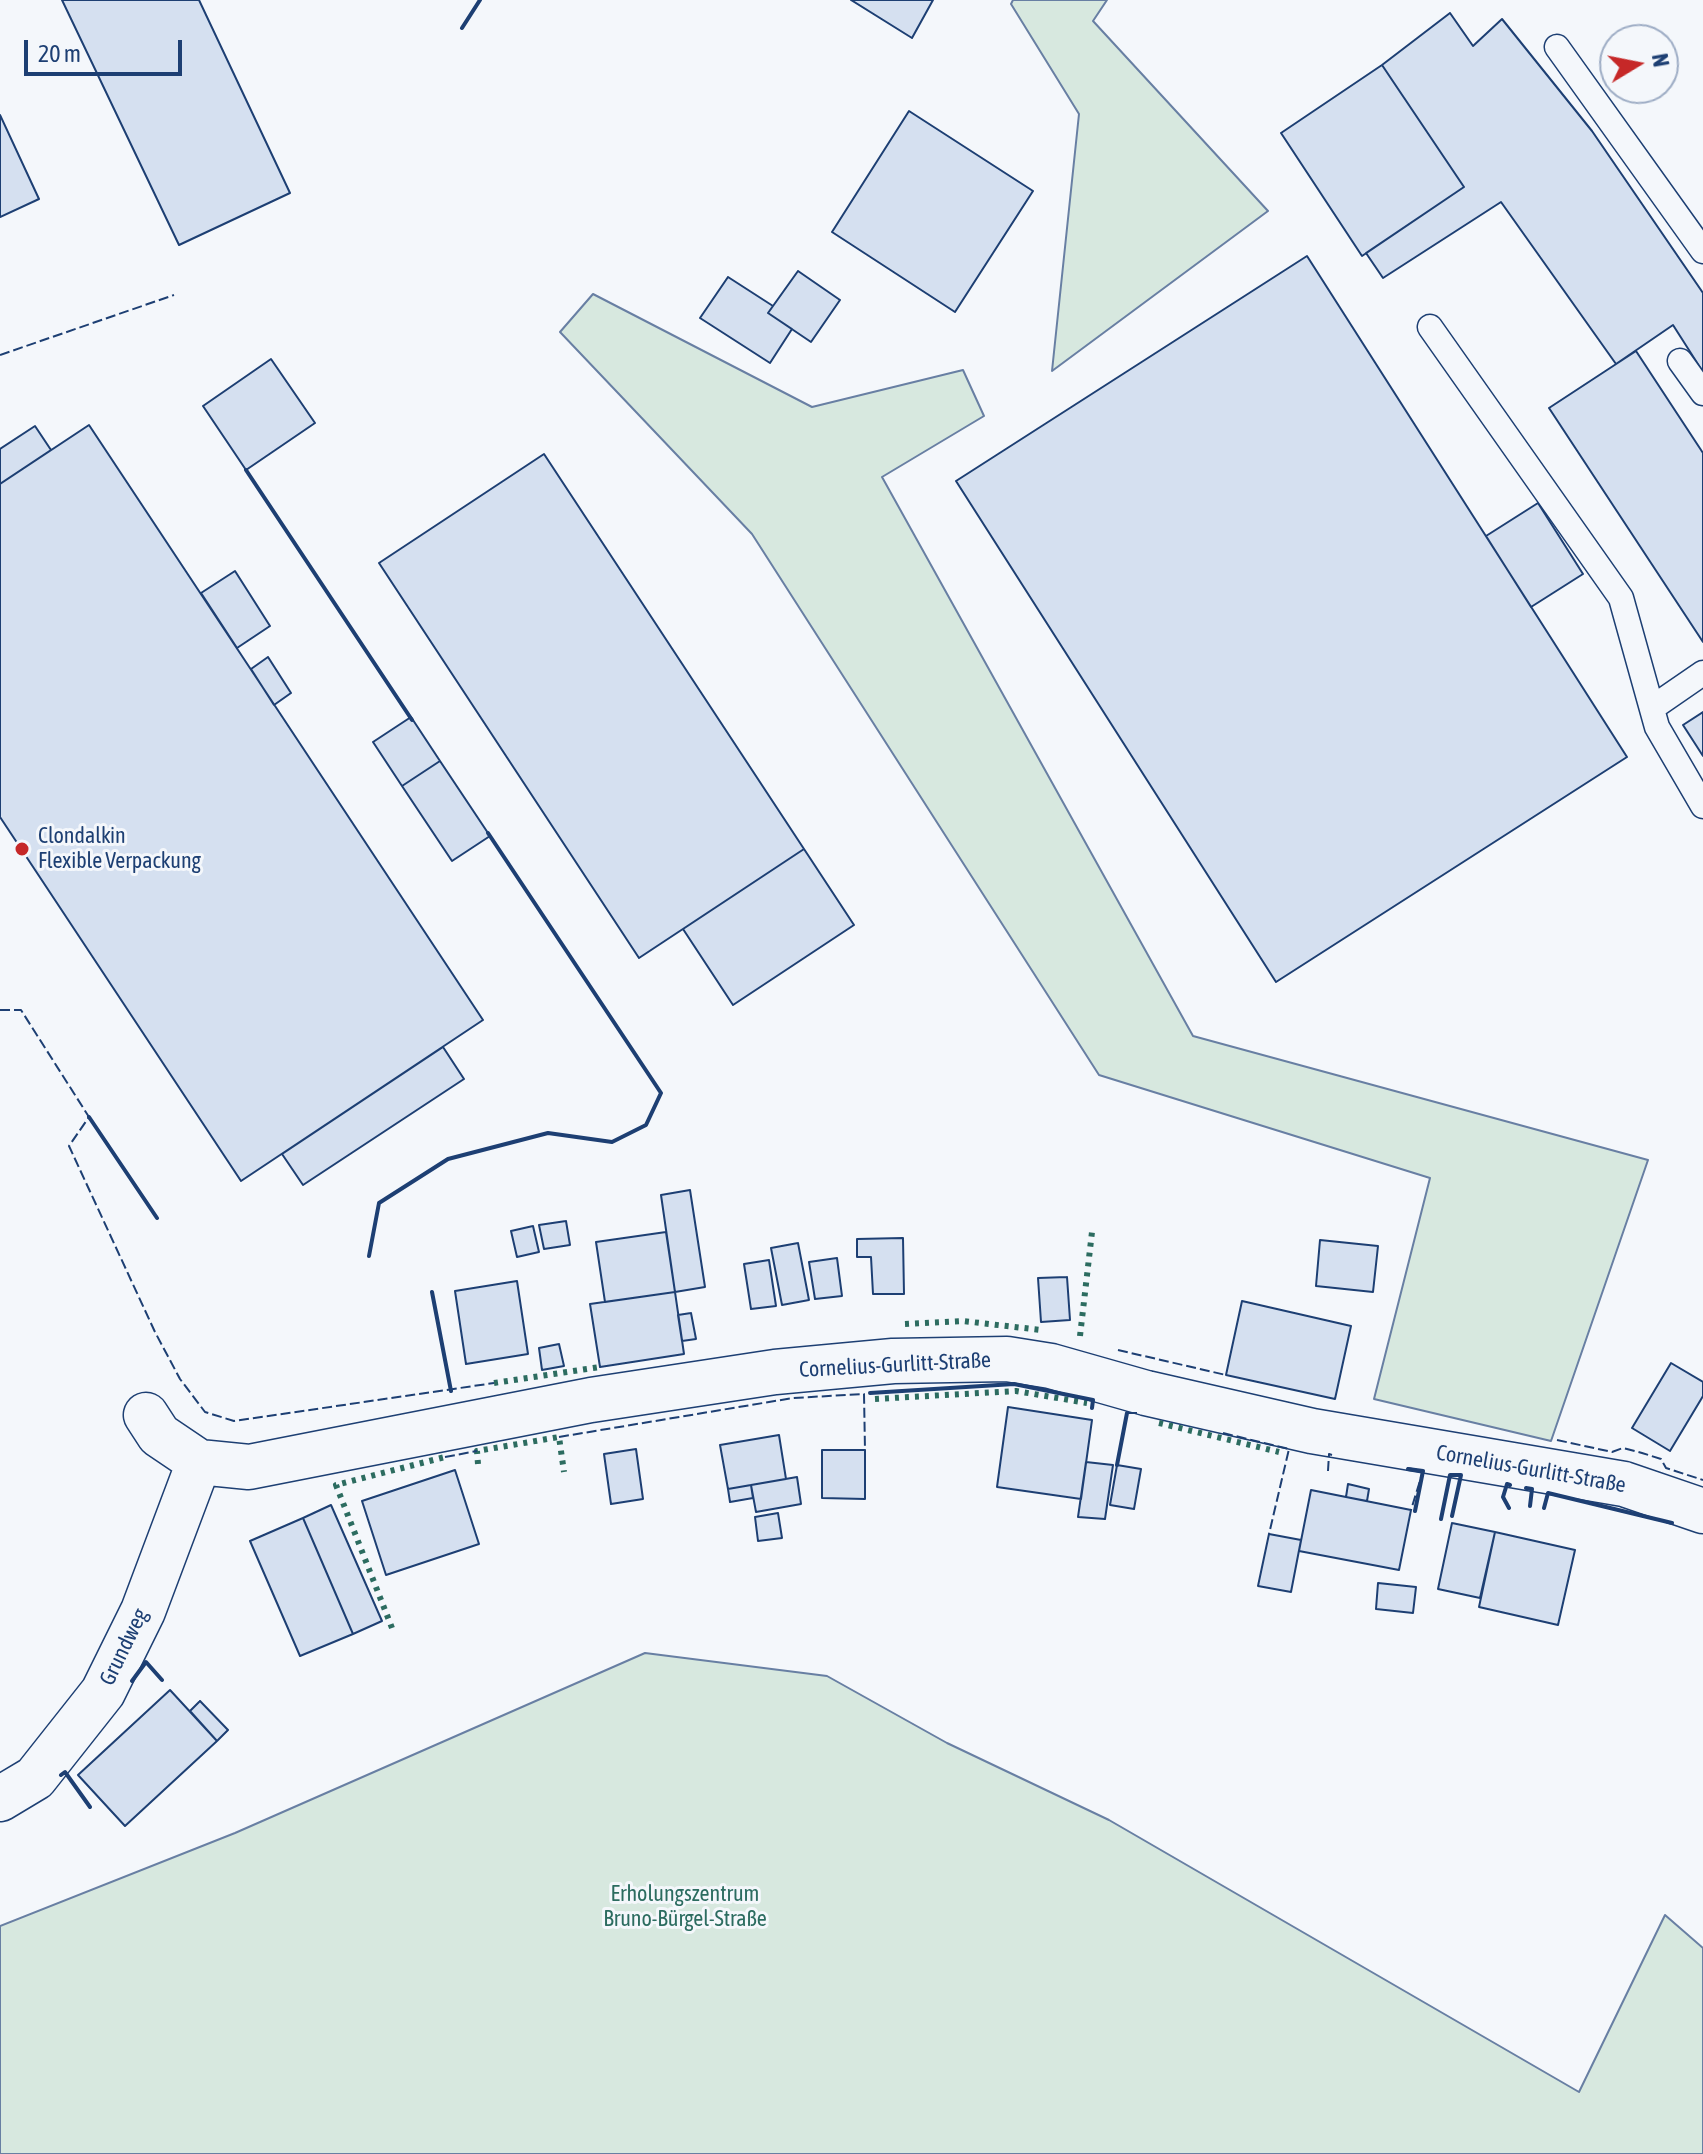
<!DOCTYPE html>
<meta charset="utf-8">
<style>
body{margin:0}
#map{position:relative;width:1703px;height:2154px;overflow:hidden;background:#f4f7fb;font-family:"Asap Condensed",sans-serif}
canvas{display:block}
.north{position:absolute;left:1599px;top:24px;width:80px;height:80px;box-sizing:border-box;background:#f4f7fb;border:2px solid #9eadc5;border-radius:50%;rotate:80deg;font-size:22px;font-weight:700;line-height:32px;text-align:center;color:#1d3f73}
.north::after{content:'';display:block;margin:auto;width:28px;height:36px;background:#c62828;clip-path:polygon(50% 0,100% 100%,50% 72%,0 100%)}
.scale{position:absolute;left:24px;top:40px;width:158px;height:36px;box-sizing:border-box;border:4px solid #1d3f73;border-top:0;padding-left:10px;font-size:24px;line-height:28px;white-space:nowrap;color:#1d3f73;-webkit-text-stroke:6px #f4f7fb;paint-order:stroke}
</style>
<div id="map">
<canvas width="1703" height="2154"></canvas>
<div class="north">N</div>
<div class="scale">20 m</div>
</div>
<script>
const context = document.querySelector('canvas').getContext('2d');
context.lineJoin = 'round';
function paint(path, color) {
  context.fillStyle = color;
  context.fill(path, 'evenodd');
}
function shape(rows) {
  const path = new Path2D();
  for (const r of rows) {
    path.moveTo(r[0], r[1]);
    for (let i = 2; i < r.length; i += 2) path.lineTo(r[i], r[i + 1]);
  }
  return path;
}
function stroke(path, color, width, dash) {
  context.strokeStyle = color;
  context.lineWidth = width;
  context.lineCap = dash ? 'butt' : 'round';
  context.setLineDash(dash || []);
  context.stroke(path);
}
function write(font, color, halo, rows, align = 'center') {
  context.font = font + ' "Asap Condensed",sans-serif';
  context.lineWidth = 6;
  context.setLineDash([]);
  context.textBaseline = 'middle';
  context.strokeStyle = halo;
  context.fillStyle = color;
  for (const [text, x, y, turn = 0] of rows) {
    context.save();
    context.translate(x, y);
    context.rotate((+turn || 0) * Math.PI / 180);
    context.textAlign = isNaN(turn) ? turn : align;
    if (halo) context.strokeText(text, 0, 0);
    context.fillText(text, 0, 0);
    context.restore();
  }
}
const green = shape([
 [1013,0,1107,0,1093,21,1268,211,1052,371,1079,114,1011,4,1013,0],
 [593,294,812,407,963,370,984,416,882,477,1193,1036,1648,1160,1551,1441,1374,1399,1430,1178,1099,1075,752,534,560,332,593,294],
 [645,1653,827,1676,947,1743,1109,1820,1579,2092,1665,1915,1703,1948,1703,2154,0,2154,0,1926,235,1833,645,1653]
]);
paint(green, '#d7e8df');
stroke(green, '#687fa3', 2);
const building = shape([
 [62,0,199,0,290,193,179,245,62,0],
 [851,0,933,0,912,38,851,0],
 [1450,13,1473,46,1502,19,1592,131,1703,293,1703,372,1673,325,1616,364,1501,202,1383,278,1366,253,1464,187,1382,65,1450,13],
 [1382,65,1464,187,1362,256,1281,133,1382,65],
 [909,111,1033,191,955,312,832,232,909,111],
 [0,115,39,199,0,217,0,115],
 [1307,256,1627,757,1276,982,956,481,1307,256],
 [798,271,840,300,811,342,768,313,798,271],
 [728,277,773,306,768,313,792,329,770,363,700,318,728,277],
 [1636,351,1703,453,1703,642,1549,408,1636,351],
 [271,359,315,423,246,470,203,406,271,359],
 [89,425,483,1020,241,1181,0,817,0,484,89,425],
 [35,426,51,450,0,484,0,449,35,426],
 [544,454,804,849,639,958,379,563,544,454],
 [1538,503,1583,574,1531,607,1486,536,1538,503],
 [235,571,270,626,237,648,201,593,235,571],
 [268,657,291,693,274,705,251,669,268,657],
 [1703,712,1703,756,1683,725,1703,712],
 [411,717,440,761,402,786,373,742,411,717],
 [440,761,490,836,452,861,402,786,440,761],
 [804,849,854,925,733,1005,683,929,804,849],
 [443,1047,464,1079,303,1185,282,1154,443,1047],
 [690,1190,705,1287,675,1292,661,1195,690,1190],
 [566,1221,570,1245,544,1249,539,1225,566,1221],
 [533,1226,539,1252,517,1257,511,1231,533,1226],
 [666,1232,675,1292,605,1302,596,1242,666,1232],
 [903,1238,904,1294,873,1294,871,1257,857,1257,857,1239,903,1238],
 [1320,1240,1378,1246,1373,1292,1316,1286,1320,1240],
 [798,1243,809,1300,782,1305,771,1248,798,1243],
 [837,1258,842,1296,815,1299,809,1262,837,1258],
 [769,1260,776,1306,751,1309,744,1264,769,1260],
 [1067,1277,1070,1320,1041,1322,1038,1278,1067,1277],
 [517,1281,528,1354,466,1364,455,1291,517,1281],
 [675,1292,684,1354,600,1367,590,1304,675,1292],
 [1242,1301,1351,1326,1335,1399,1226,1375,1242,1301],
 [691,1313,696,1339,682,1341,678,1315,691,1313],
 [559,1344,564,1366,542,1370,539,1348,559,1344],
 [1671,1363,1703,1382,1703,1396,1670,1451,1632,1428,1671,1363],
 [1008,1407,1092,1420,1081,1499,997,1487,1008,1407],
 [779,1435,786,1479,728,1489,720,1445,779,1435],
 [636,1449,643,1499,611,1504,604,1454,636,1449],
 [822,1450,865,1450,865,1499,822,1498,822,1450],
 [1086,1462,1113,1465,1105,1519,1078,1517,1086,1462],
 [1117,1465,1141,1469,1134,1509,1110,1505,1117,1465],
 [455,1470,479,1544,386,1575,362,1501,455,1470],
 [797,1477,801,1504,756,1512,751,1485,797,1477],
 [1348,1484,1369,1489,1367,1501,1346,1497,1348,1484],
 [751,1485,753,1498,730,1502,728,1489,751,1485],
 [1311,1490,1411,1510,1399,1570,1299,1551,1311,1490],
 [331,1505,382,1621,353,1634,303,1518,331,1505],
 [778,1513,782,1538,758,1541,755,1517,778,1513],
 [303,1518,353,1634,300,1656,250,1541,303,1518],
 [1452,1523,1495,1532,1480,1598,1438,1589,1452,1523],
 [1495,1532,1575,1550,1558,1625,1479,1607,1495,1532],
 [1269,1534,1301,1540,1291,1592,1258,1586,1269,1534],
 [1378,1583,1416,1587,1413,1613,1376,1609,1378,1583],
 [170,1690,217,1741,125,1826,78,1775,170,1690],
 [200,1701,228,1730,217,1741,190,1711,200,1701]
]);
paint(building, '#d5e0f0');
stroke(building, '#1d3f73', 2);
const service = shape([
 [1557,47,1703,251],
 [1430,327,1621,598,1657,727,1703,806],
 [1680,361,1703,393],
 [1652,708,1703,673]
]);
const minor = shape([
 [146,1415,159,1435,199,1462,249,1467,591,1400,775,1372,893,1361,1007,1359,1051,1366,1146,1393,1312,1431,1624,1484,1703,1511],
 [0,1799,35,1778,103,1692,143,1611,199,1462]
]);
stroke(service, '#1d3f73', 27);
stroke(minor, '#1d3f73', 47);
stroke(service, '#f4f7fb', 24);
stroke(minor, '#f4f7fb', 44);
stroke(shape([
 [905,1324,963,1321,1041,1330],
 [1080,1336,1092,1232],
 [494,1383,600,1367],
 [875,1399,1016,1391,1087,1403],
 [1159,1423,1279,1452],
 [478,1464,477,1451,559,1437,564,1472],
 [392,1628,336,1485,445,1457]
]), '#2c6c60', 6, [4, 6]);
stroke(shape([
 [0,355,174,295],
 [0,1010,21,1010,89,1117,69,1146,155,1332,180,1379,205,1412,234,1421,494,1383],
 [1118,1350,1226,1375],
 [1127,1413,1141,1413],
 [1223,1433,1289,1449,1269,1534],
 [559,1437,793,1398,864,1394,865,1450],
 [1557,1440,1612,1452,1623,1448,1642,1453,1661,1459,1666,1468,1703,1480],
 [445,1457,477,1451],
 [1407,1468,1423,1471,1411,1510],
 [1328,1471,1329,1454,1332,1455]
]), '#1d3f73', 2, [10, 4]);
stroke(shape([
 [462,28,480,0],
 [246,470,412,720],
 [89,1117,157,1218],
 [369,1256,379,1203,448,1159,548,1133,612,1142,646,1125,661,1093,488,833],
 [432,1292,451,1391],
 [870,1393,1014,1384,1093,1400,1092,1408],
 [1117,1465,1127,1413],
 [1408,1469,1423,1471,1415,1511],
 [1526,1488,1532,1489,1530,1506],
 [1509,1508,1503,1497,1507,1484,1510,1485],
 [1544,1508,1548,1493,1672,1523],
 [1441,1519,1450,1475,1461,1475,1452,1516],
 [132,1681,146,1662,162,1680],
 [61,1775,65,1772,90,1807]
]), '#1d3f73', 4);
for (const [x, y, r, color] of [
 [22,849,8,"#c62828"]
]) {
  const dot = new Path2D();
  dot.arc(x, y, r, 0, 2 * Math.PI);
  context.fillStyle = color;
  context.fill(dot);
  stroke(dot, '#f4f7fb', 3);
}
write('22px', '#1d3f73', '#f4f7fb', [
 ["Clondalkin",38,836],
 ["Flexible Verpackung",38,861]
], 'left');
write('22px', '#1d3f73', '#f4f7fb', [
 ["Cornelius-Gurlitt-Straße",895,1365,-3],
 ["Cornelius-Gurlitt-Straße",1531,1469,10],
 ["Grundweg",124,1647,-64]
]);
write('22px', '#2c6c60', '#f4f7fb', [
 ["Erholungszentrum",685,1894],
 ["Bruno-Bürgel-Straße",685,1919]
]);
</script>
